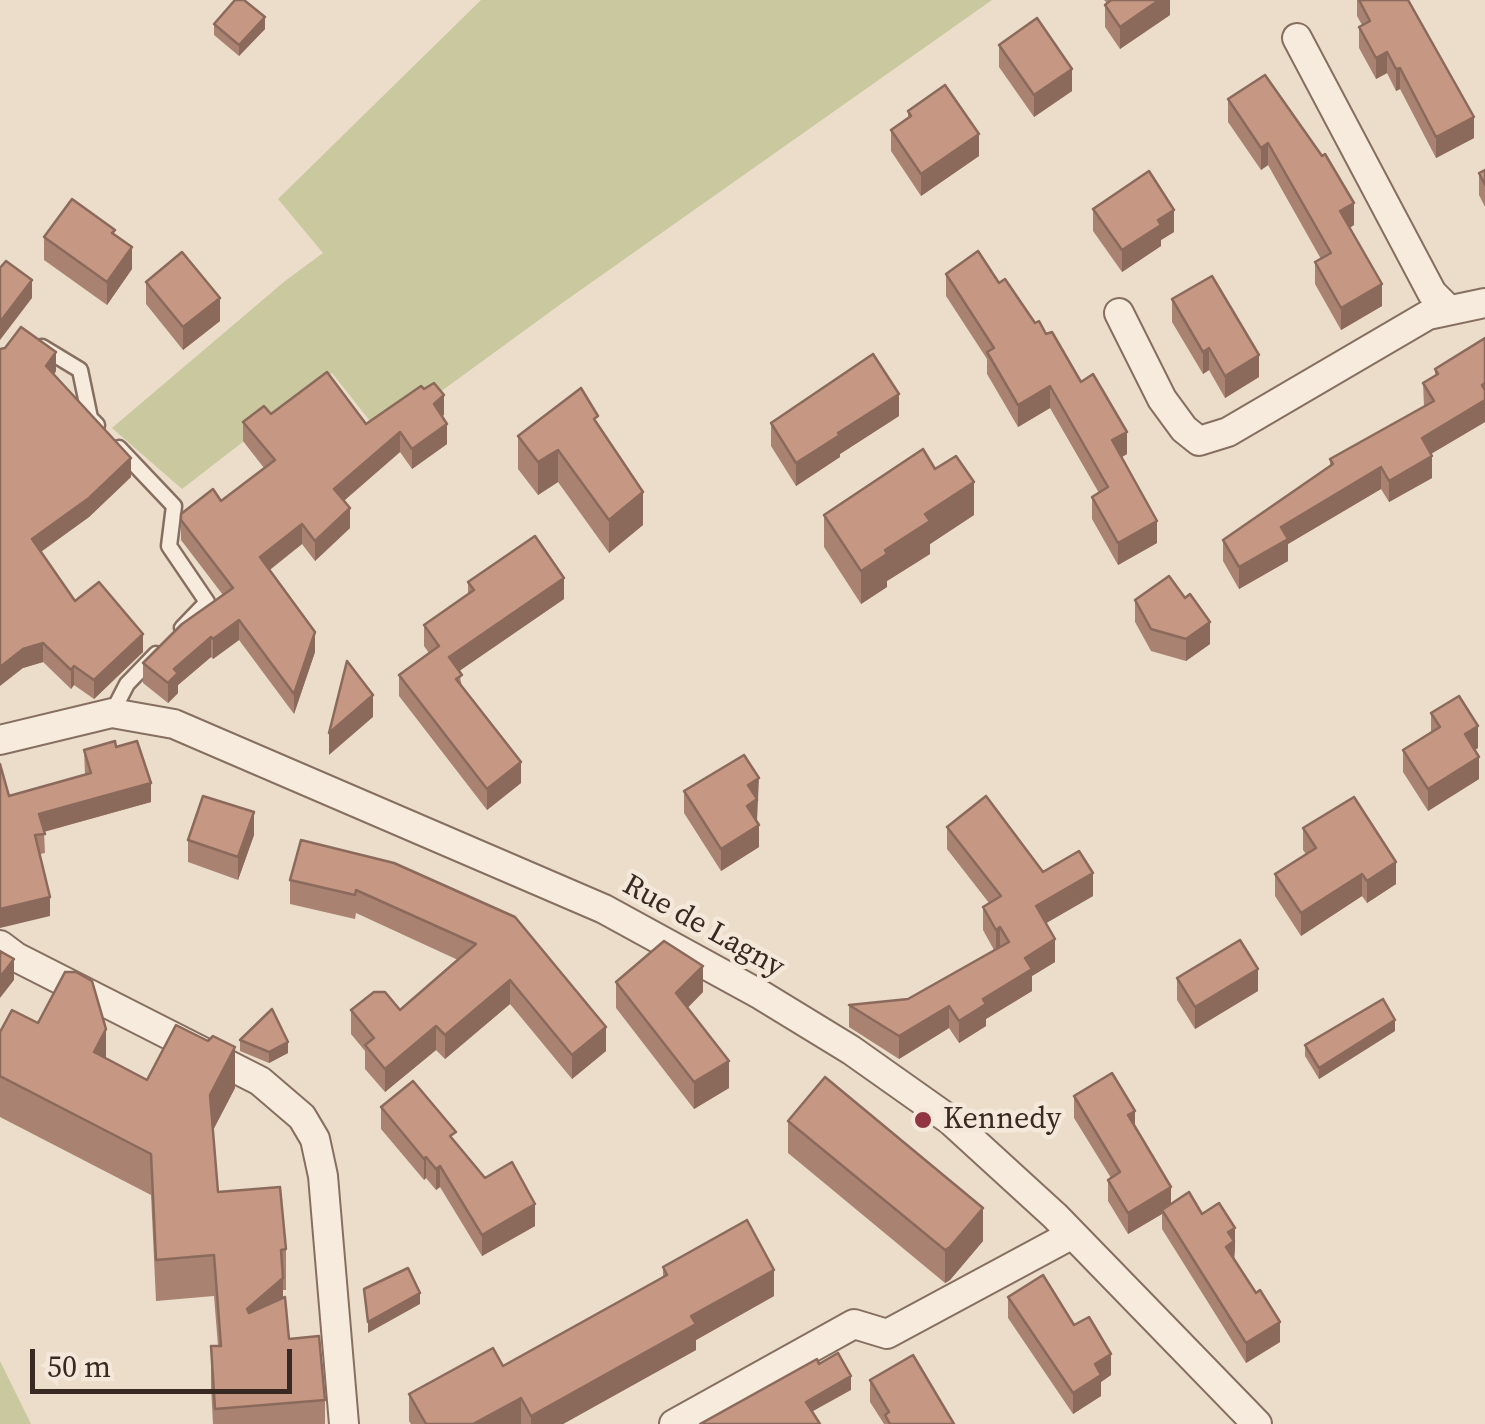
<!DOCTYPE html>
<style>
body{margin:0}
#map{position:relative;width:1485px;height:1424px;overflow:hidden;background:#ebddca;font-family:"Source Serif 4",serif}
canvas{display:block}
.scale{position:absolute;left:30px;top:1349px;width:262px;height:45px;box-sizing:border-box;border:5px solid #382a22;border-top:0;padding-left:12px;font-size:30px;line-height:35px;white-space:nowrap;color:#382a22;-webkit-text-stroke:8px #f3e8d9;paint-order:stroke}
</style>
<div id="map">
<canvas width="1485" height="1424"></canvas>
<div class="scale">50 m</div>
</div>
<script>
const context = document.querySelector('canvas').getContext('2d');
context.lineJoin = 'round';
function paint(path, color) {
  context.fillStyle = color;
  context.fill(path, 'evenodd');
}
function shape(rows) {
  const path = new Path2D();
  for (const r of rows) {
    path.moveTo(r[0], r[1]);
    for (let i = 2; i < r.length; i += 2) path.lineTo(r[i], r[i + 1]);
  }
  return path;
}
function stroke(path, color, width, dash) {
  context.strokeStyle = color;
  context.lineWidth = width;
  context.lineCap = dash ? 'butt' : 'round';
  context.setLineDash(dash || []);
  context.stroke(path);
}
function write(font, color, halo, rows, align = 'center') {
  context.font = font + ' "Source Serif 4",serif';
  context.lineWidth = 9;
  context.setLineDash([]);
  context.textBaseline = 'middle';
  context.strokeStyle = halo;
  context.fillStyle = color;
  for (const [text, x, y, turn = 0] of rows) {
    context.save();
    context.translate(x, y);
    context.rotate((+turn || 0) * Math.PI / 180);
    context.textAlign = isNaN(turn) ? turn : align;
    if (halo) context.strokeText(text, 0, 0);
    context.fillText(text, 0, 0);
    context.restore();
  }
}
paint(shape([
 [481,0,992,0,565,301,381,435,332,373,182,489,112,428,285,281,323,253,278,199],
 [0,1361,31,1424,0,1424]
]), '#c9c89e');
const lane = shape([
 [42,347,80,370,90,418,97,425],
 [119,448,174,506,169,546,207,602,182,628],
 [112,713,127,684,156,654]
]);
const street = shape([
 [1297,38,1432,293,1448,309],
 [1119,313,1162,399,1184,429,1199,441,1228,432,1428,315,1485,303],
 [0,740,112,713,174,724,604,909,761,995,851,1050,950,1120,1055,1216,1257,1424],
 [0,945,16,957,260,1081,302,1117,315,1139,323,1176,344,1424],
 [674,1424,854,1324,887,1334,1071,1235]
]);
stroke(lane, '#866f60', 19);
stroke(street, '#866f60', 32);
stroke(lane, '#f6ebdc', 14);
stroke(street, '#f6ebdc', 28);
paint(shape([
 [1104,0,1170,0,1170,15,1120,49,1105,27,1105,5,1107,3],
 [1357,0,1408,0,1474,138,1436,158,1400,89,1396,91,1387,73,1376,79,1359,48,1359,27,1362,25,1357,16],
 [214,24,265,29,239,56,214,35],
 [999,45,1072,91,1034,117,999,67],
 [1228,99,1354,225,1350,228,1382,306,1341,330,1315,284,1315,262,1321,259,1268,165,1261,170,1228,122],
 [908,111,979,156,921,196,891,151,891,130,908,118],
 [1485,170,1485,207,1479,195,1479,173],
 [1093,209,1174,232,1161,240,1161,246,1122,272,1093,231],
 [115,235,132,269,107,305,44,260,44,237],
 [946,274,999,283,1035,323,1046,334,1081,382,1127,454,1121,457,1157,543,1118,565,1092,519,1092,497,1099,493,1050,408,1018,427,987,374,987,359,946,296],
 [146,282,220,321,183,350,146,304],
 [1172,299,1259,377,1225,398,1209,370,1203,374,1172,322],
 [1485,338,1485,422,1431,454,1432,478,1389,502,1381,489,1288,544,1288,561,1239,589,1223,561,1223,540,1330,466,1330,459,1424,406,1423,383,1435,376,1435,369],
 [0,349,56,371,54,375,131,477,89,517,41,552,75,601,143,652,94,699,74,685,71,689,43,662,23,668],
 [271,414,366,424,444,415,442,416,447,444,412,469,400,452,344,501,350,528,315,561,302,544,270,570,315,652,294,714,239,640,213,659,211,657,178,685,178,693,168,703,143,683,143,663,223,595,181,540,181,520,221,501,264,468,243,441,243,422],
 [899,416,840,454,840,457,796,486,771,446,771,423],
 [598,426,643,525,609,553,558,482,538,495,518,469,518,436],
 [935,469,974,515,930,544,930,554,887,581,887,587,861,604,824,547,824,515],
 [468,582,564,599,459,671,462,687,521,783,487,810,399,696,399,675,429,653,424,646,424,625,468,594],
 [1135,600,1210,644,1186,661,1151,651,1135,622],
 [1431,713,1478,748,1475,750,1479,779,1428,811,1403,772,1403,750,1431,732],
 [116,747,151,802,44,832,45,853,40,854,50,916,9,796,85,774,84,750],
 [684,791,759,800,757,801,757,822,759,847,721,871,684,813],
 [947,827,1093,896,1046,923,1055,962,1032,976,1032,991,986,1019,986,1026,959,1043,949,1028,899,1059,849,1027,849,1005,908,999,994,950,983,930,983,907,989,903,947,849],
 [1303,828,1396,884,1367,903,1362,896,1301,936,1275,896,1275,874,1306,854,1303,850],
 [254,835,238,880,188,862,188,840],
 [394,863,606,1051,572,1079,510,1004,445,1059,436,1050,385,1092,365,1069,365,1051,351,1034,351,1010,400,1010,458,960,356,913,355,919,290,904,290,880],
 [1177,978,1258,991,1195,1029,1177,1000],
 [616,982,703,992,687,1008,729,1088,694,1109,616,1008],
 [38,1023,147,1080,235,1088,213,1130,218,1192,286,1249,286,1290,283,1290,283,1297,289,1339,325,1400,325,1424,213,1424,211,1387,211,1346,218,1346,214,1296,156,1301,151,1195,0,1117,0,1032],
 [1395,1031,1319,1079,1305,1056,1305,1045],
 [240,1040,288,1053,269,1063,240,1051],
 [1074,1096,1135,1127,1171,1203,1202,1214,1235,1248,1234,1259,1280,1342,1246,1363,1162,1229,1162,1214,1128,1234,1108,1201,1108,1180,1111,1178,1074,1118],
 [381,1107,485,1178,535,1226,482,1256,440,1187,436,1190,426,1178,424,1180,381,1129],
 [788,1121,983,1241,950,1280,945,1283,788,1153],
 [663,1267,774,1296,696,1340,696,1350,563,1424,411,1424,409,1421,409,1394,503,1366,663,1277],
 [1008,1297,1074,1325,1111,1375,1101,1382,1101,1396,1073,1414,1008,1318],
 [870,1380,954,1424,884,1424,870,1402]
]), '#aa8271');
paint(shape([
 [1159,0,1170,0,1170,15,1120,49,1120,27],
 [265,17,265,29,239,56,239,45],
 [1387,52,1387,73,1376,79,1376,58],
 [1400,68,1400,89,1396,91,1396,69],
 [1072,69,1072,91,1034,117,1034,95],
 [1474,117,1474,138,1436,158,1436,137],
 [979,134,979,156,921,196,921,174],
 [1268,143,1268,165,1261,170,1261,148],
 [1354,203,1354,225,1340,233,1340,211],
 [1174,210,1174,232,1161,240,1161,246,1122,272,1122,250,1158,220],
 [132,247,132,269,107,305,107,282],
 [32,280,32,298,0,340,0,322],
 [1382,284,1382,306,1341,330,1341,308],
 [220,298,220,321,183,350,183,327],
 [1209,348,1209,370,1203,374,1203,352],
 [56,352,56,371,46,385,46,366],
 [1259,355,1259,377,1225,398,1225,376],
 [1485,383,1485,422,1422,459,1422,438],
 [1050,386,1050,408,1018,427,1018,405],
 [899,394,899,416,840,454,840,457,796,486,796,463,838,433],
 [444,395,444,415,434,424,434,404],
 [447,424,447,444,412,469,412,449],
 [400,432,400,452,334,509,334,489],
 [1127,432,1127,454,1112,463,1112,440],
 [558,450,558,482,538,495,538,462],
 [1432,456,1432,478,1389,502,1389,481],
 [131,458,131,477,89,517,32,558,32,539],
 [1381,467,1381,489,1288,544,1288,561,1239,589,1239,567,1281,527],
 [974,482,974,515,930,544,930,554,887,581,887,587,861,604,861,571,925,514],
 [643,492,643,525,609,553,609,520],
 [350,508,350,528,315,561,315,541],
 [1157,521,1157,543,1118,565,1118,543],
 [302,524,302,544,260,577,260,557],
 [564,578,564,599,449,678,449,657],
 [239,620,239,640,213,659,213,639],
 [1210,622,1210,644,1186,661,1186,639],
 [315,632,315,652,294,714,294,694],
 [143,634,143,652,94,699,94,680],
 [211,637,211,657,178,685,178,693,168,703,168,683,174,669],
 [43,643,43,662,23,668,0,686,0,667,23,649],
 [74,666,74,685,71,689,71,670],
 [373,695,373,717,329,755,329,733],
 [1478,726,1478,748,1465,756,1465,734],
 [1479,757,1479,779,1428,811,1428,789],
 [521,762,521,783,487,810,487,789],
 [759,778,757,821,747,828,748,785],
 [151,783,151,802,39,833,39,814],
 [254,812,254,835,238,880,238,857],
 [759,825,759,847,721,871,721,849],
 [1396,862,1396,884,1367,903,1367,881],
 [1093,873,1093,896,1036,929,1036,906],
 [1362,874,1362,896,1301,936,1301,913],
 [50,897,50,916,0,928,0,909],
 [1000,927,1000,950,996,952,996,930],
 [1055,939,1055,962,1032,976,1032,991,986,1019,986,1026,959,1043,959,1021,1025,958],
 [14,959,14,980,0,998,0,977],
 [703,966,703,992,676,1020,676,993],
 [1258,969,1258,991,1195,1029,1195,1007],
 [510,980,510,1004,445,1059,445,1035],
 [949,1006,949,1028,899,1059,899,1036],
 [1395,1020,1395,1031,1319,1079,1319,1068],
 [436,1026,436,1050,385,1092,385,1069],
 [606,1027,606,1051,572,1079,572,1055],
 [106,1029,106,1070,94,1052],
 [288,1042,288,1053,269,1063,269,1052],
 [235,1047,235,1088,210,1136,210,1095],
 [729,1061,729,1088,694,1109,694,1082],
 [1135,1111,1135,1132,1128,1115],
 [426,1157,426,1178,424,1180,424,1159],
 [440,1166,440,1187,436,1190,436,1169],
 [1171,1187,1171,1209,1162,1210,1162,1214,1128,1234,1128,1213],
 [535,1204,535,1226,482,1256,482,1235],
 [983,1208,983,1241,950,1280,945,1283,945,1250],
 [1235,1228,1235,1248,1234,1261,1226,1247,1228,1232],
 [774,1270,774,1296,696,1340,696,1350,563,1424,531,1424,531,1416,691,1316],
 [283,1278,283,1319,247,1350,247,1309],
 [420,1293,420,1304,368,1333,368,1322],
 [1280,1322,1280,1342,1246,1363,1246,1343],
 [1111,1354,1111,1375,1101,1382,1101,1396,1073,1414,1073,1393,1095,1364],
 [851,1376,851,1390,806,1415,806,1402],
 [521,1398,521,1424,473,1424]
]), '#8b6a5c');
const building = shape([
 [235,0,244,0,265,17,239,45,214,24,235,0],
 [1111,0,1159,0,1120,27,1105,5,1111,0],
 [1359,0,1408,0,1474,117,1436,137,1400,68,1396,69,1387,52,1376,58,1359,27,1370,21,1359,0],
 [1037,18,1072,69,1034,95,999,45,1037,18],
 [1265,75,1322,156,1325,154,1354,203,1340,211,1382,284,1341,308,1315,262,1331,253,1268,143,1261,148,1228,99,1265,75],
 [945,85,979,134,921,174,891,130,911,116,908,111,945,85],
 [1485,170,1485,185,1479,173,1485,170],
 [1149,171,1174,210,1158,220,1161,225,1122,250,1093,209,1149,171],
 [72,199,115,230,112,233,132,247,107,282,44,237,72,199],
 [978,251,999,283,1005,279,1035,323,1039,321,1046,334,1052,332,1081,382,1093,374,1127,432,1112,440,1157,521,1118,543,1092,497,1108,487,1050,386,1018,405,987,352,994,348,946,274,978,251],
 [182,252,220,298,183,327,146,282,182,252],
 [6,261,32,280,0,322,0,268,6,261],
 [1212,276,1259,355,1225,376,1209,348,1203,352,1172,299,1212,276],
 [21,327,56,352,46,366,131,458,89,498,32,539,75,601,99,582,143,634,94,680,74,666,71,670,43,643,23,649,0,667,0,349,5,348,21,327],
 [1485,338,1485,383,1482,385,1485,390,1485,400,1422,438,1432,456,1389,481,1381,467,1281,527,1288,539,1239,567,1223,540,1333,464,1330,459,1434,401,1423,383,1438,374,1435,369,1485,338],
 [873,354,899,394,838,433,840,435,796,463,771,423,873,354],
 [327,372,366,424,421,386,424,389,434,383,444,395,434,404,447,424,412,449,400,432,334,489,350,508,315,541,302,524,260,557,315,632,294,694,239,620,213,639,211,637,174,669,178,673,168,683,143,663,182,624,233,588,181,520,181,514,213,489,221,501,275,460,243,422,264,406,271,414,327,372],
 [581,388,598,416,594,419,643,492,609,520,558,450,538,462,518,436,581,388],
 [923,449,935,469,956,456,974,482,925,514,930,521,885,550,887,554,861,571,824,515,923,449],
 [535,536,564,578,449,657,462,675,456,679,521,762,487,789,399,675,439,646,424,625,474,590,468,582,535,536],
 [1169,576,1185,598,1190,594,1210,622,1186,639,1151,629,1135,600,1169,576],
 [347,661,373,695,329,733,347,661],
 [1459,696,1478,726,1465,734,1479,757,1428,789,1403,750,1440,727,1431,713,1459,696],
 [115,741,116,747,137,741,151,783,39,814,45,834,35,835,50,897,0,909,0,764,9,796,91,773,84,750,115,741],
 [744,755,759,778,748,785,757,799,747,806,759,825,721,849,684,791,744,755],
 [203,796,254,812,238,857,188,840,203,796],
 [986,796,1043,872,1079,851,1093,873,1036,906,1055,939,1025,958,1032,969,983,999,986,1004,959,1021,949,1006,899,1036,849,1005,908,999,1009,942,1000,927,996,930,983,907,1001,896,947,827,986,796],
 [1354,797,1396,862,1367,881,1362,874,1301,913,1275,874,1316,848,1303,828,1354,797],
 [301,840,394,863,515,917,606,1027,572,1055,510,980,445,1035,436,1026,385,1069,365,1045,374,1038,351,1010,374,992,385,992,400,1010,476,944,356,890,355,895,290,880,301,840],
 [1240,940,1258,969,1195,1007,1177,978,1240,940],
 [664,941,703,966,676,993,729,1061,694,1082,616,982,664,941],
 [0,951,14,959,0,977,0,951],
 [65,972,76,972,92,981,106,1029,94,1052,147,1080,176,1025,208,1041,213,1036,235,1047,210,1095,218,1192,280,1187,286,1249,281,1250,283,1278,247,1309,249,1313,285,1297,289,1339,319,1336,325,1400,215,1409,211,1346,221,1346,214,1255,156,1260,151,1154,0,1076,0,1032,12,1010,38,1023,65,972],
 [1383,999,1395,1020,1319,1068,1305,1045,1383,999],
 [272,1009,288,1042,269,1052,240,1040,272,1009],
 [1112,1073,1135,1111,1128,1115,1171,1187,1128,1213,1108,1180,1120,1172,1074,1096,1112,1073],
 [825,1077,983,1208,950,1247,945,1250,788,1121,825,1077],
 [413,1081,456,1132,450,1136,485,1178,512,1162,535,1204,482,1235,440,1166,436,1169,426,1157,424,1159,381,1107,413,1081],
 [1189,1192,1202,1214,1219,1203,1235,1228,1228,1232,1234,1241,1226,1247,1256,1293,1260,1290,1280,1322,1246,1343,1162,1210,1189,1192],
 [747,1220,774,1270,691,1316,696,1324,531,1416,521,1398,473,1424,426,1424,409,1394,493,1348,503,1366,667,1275,663,1267,747,1220],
 [408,1268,420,1293,368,1322,364,1289,408,1268],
 [1043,1275,1074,1325,1089,1317,1111,1354,1095,1364,1101,1375,1073,1393,1008,1297,1043,1275],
 [838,1353,851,1376,806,1402,820,1424,700,1424,817,1359,819,1364,838,1353],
 [913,1355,954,1424,890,1424,885,1415,889,1412,870,1380,913,1355]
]);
paint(building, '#c69783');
stroke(building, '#8b6a5c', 2.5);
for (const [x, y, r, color] of [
 [923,1120,10,"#903541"]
]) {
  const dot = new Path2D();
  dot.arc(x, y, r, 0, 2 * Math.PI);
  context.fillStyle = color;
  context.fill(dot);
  stroke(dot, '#f3e8d9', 4);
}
write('30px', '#382a22', '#f3e8d9', [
 ["Rue de Lagny",703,927,29]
]);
write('30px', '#382a22', '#f3e8d9', [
 ["Kennedy",943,1120]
], 'left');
</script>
